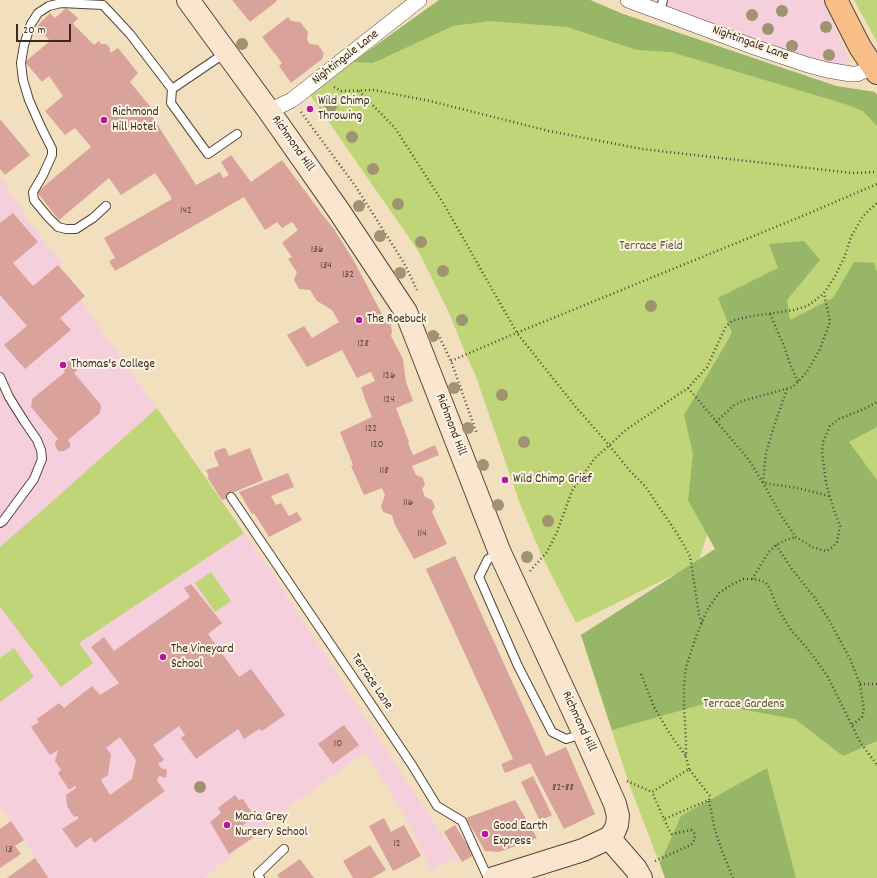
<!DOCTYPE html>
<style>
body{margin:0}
#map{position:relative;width:877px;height:878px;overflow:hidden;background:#f1dfbe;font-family:Dekko,sans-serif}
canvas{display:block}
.scale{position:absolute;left:16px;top:24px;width:55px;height:18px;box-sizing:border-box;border:2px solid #3b2a1e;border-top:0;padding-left:5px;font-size:12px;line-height:14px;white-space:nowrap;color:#3b2a1e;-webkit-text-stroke:3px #fcf5e5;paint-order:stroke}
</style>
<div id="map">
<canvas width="877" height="878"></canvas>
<div class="scale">20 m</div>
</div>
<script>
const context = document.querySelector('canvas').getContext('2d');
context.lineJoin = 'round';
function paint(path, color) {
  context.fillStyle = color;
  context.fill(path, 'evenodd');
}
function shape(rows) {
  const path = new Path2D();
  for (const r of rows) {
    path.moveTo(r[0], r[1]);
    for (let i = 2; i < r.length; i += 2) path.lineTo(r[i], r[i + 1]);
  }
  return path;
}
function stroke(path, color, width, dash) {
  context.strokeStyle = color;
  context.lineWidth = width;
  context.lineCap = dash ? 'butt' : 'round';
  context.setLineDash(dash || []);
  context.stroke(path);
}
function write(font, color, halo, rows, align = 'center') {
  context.font = font + ' Dekko,sans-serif';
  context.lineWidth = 4;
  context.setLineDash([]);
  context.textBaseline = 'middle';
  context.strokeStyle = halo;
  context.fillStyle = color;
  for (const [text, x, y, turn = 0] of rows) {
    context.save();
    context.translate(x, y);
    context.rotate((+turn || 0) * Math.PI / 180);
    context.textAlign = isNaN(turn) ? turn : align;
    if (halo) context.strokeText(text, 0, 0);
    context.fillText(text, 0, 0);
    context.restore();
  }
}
paint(shape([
 [651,0,823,0,850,62,836,68,753,41,675,11],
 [0,177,10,190,9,192,25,211,22,214,63,263,58,267,96,322,272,573,380,740,460,862,456,862,452,860,436,866,435,870,432,873,404,814,365,752,286,809,204,878,50,878,0,807]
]), '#f5cfdb');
paint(shape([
 [439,0,590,0,623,14,836,86,875,92,877,95,877,369,716,508,698,563,576,623,541,554,520,504,475,374,466,355,450,315,419,252,310,95,326,81],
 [854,0,877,0,877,42],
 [877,378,877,878,665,878,628,781,581,635,703,576],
 [157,408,244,533,79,643,93,663,61,687,0,607,0,547,46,507],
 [211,572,231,601,215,612,195,583],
 [14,648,34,677,0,702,0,658]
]), '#bfd578');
paint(shape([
 [439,0,590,0,623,14,836,86,875,92,877,95,877,126,863,111,845,104,671,52,637,50,567,27,490,21,453,26,373,63,353,62],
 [804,241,820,260,787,300,790,320,833,298,854,262,874,263,877,272,877,427,849,442,877,480,877,741,843,756,795,719,707,703,612,730,581,635,715,549,688,500,693,454,684,415,732,333,718,298,778,268,769,244],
 [767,768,796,878,665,878,660,863,681,816]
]), '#97b668');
paint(shape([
 [232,0,276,0,277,1,250,22],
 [66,8,78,18,73,24,94,45,99,41,101,44,106,44,110,48,110,53,118,48,138,73,130,82,153,110,150,113,196,185,220,172,223,178,229,175,221,162,231,155,251,182,282,160,322,214,334,229,354,261,384,318,390,322,392,331,391,336,403,359,406,382,413,401,396,408,409,442,408,443,413,455,435,445,439,455,412,466,416,475,423,478,425,485,422,489,425,497,432,500,435,507,432,512,447,544,414,559,395,525,392,515,383,512,381,506,385,495,382,488,364,495,351,466,353,465,340,432,372,417,365,399,361,387,375,381,371,372,357,378,342,350,307,367,287,335,304,326,312,338,339,322,332,310,317,301,310,290,299,289,294,280,297,272,288,259,292,257,282,243,298,230,292,222,282,228,277,222,265,230,244,197,115,271,109,261,115,258,104,238,172,199,170,195,155,173,121,195,109,178,59,220,37,192,91,147,75,128,65,135,45,111,63,96,49,76,42,82,25,62,50,41,37,26,50,13,55,18],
 [288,17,291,21,300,22,308,32,307,40,310,44,318,45,324,53,322,59,291,83,279,66,282,63,262,37],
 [0,119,30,155,5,175,0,169],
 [13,213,38,242,13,263,33,286,58,265,85,296,60,318,71,330,25,369,4,345,27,326,0,295,0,223],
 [69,361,73,361,77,366,77,370,74,373,101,405,100,413,68,440,70,443,70,447,64,451,58,451,55,445,55,442,58,439,31,407,32,399,65,372,63,369,63,365],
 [224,448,226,449,229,456,250,448,263,480,232,493,233,496,222,500,207,477,209,477,206,470,219,466,214,454,215,451],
 [288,473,294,487,271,496,276,505,281,503,289,516,297,512,302,520,269,537,254,513,252,514,239,492],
 [455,556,546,756,566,747,595,814,564,829,530,763,505,773,501,764,513,759,426,569],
 [191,584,222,623,208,634,239,677,251,669,285,715,262,731,259,729,244,739,238,729,196,759,181,738,185,735,179,726,153,745,164,760,158,764,161,768,167,770,166,778,159,776,157,781,165,791,94,843,91,837,76,848,62,829,79,818,77,816,74,817,67,806,66,795,76,788,75,786,69,790,58,773,61,770,55,761,58,750,50,755,31,727,39,722,37,719,59,703,64,708,92,686,100,695,111,688,119,683,91,647,104,637,114,651,190,597,184,588],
 [120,737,136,760,132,779,110,795,101,780,108,775,111,754,106,748],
 [344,725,359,745,333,764,318,744],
 [533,776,552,815,540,821,521,782],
 [235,795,239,800,243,799,254,816,236,831,239,835,248,827,254,837,229,854,210,822,221,813,218,808],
 [515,800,537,838,499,852,485,851,466,818],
 [384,818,391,832,404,825,421,856,393,871,369,826],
 [11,821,24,840,15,846,21,854,0,868,0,829],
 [455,825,474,855,462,862,444,832],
 [370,845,386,870,372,878,353,878,343,861],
 [35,858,48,877,47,878,7,878],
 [300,859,314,878,280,878,277,875]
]), '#d9a39b');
const lane = shape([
 [660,12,663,0],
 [172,89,225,53],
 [106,206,93,218,76,229,66,229,58,227,48,217,34,200,33,192,43,175,52,155,52,149,41,127,29,100,23,80,21,63,24,45,31,24,38,13,49,6,61,3,103,5,130,34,172,89,171,103,208,154,237,134],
 [0,377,9,397,24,421,37,440,41,450,42,459,34,479,3,521,0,523],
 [231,497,363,692,412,765,437,806,462,821,488,878],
 [500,553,488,559,479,577,518,666,552,732,566,739,583,734],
 [260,878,258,874,284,849]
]);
const street = shape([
 [628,0,757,48,808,65,827,70,851,74,857,74,873,67],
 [269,111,292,100,419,0]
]);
const secondary = shape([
 [188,0,269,111,339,211,406,312,500,553,584,734,615,804,618,816,617,825,614,832,609,838,583,850,494,878],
 [609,838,636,869,641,878]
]);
const primary = shape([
 [836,0,860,47,877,73]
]);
stroke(lane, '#564536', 10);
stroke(street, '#564536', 16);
stroke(secondary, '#564536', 24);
stroke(primary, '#564536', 24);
stroke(shape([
 [334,87,341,91,374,90,430,101,549,131,642,149,852,173,877,172],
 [359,91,395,128,442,201,517,333,575,406,609,445,630,471,645,486,678,535,690,556,699,615,702,623],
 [301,112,356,187,404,263,417,290],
 [770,314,784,346,790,364,798,382],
 [438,334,451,361,477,434],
 [451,361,509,336,800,217,877,184],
 [688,388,749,460,763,483,782,517,796,537,812,547,826,551,833,547,837,542,840,526,833,507,826,483,822,452,823,442,830,426,839,419,866,408,877,402],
 [787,389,774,426,766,453,763,483,798,488,829,496],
 [716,422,733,406,742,401,793,387,807,372,820,349,830,322,824,293],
 [776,545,792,569,814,597,829,620,850,659,860,684,864,710,862,717,852,725],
 [530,571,547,552,557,532,572,491,594,459,627,429,688,388,707,367,726,326,734,320,752,316,794,310,807,306,813,302,824,293,834,278,845,256,851,237,863,216,877,203],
 [752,579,768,553,776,545,786,540,796,537],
 [641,674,654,707,670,734,686,756],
 [860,684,877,684],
 [689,769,686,757,686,741,684,707,684,684,686,667,697,634,707,610,719,593,731,585,743,579,754,579,765,582,770,589,777,607,791,630,811,653,828,677,860,742,877,765],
 [627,781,652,792,689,769,710,796,709,800,664,819,652,792],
 [709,801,715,830,722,851,733,878],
 [655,861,691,845,695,839,694,833,691,830,672,834,669,830,664,819]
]), '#564536', 2.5, [1, 3]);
stroke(lane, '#fff', 8);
stroke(street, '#fff', 15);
stroke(secondary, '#fce5cf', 22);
stroke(primary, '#f7be88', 22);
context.fillStyle = '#9f9372';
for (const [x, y] of [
 [782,11],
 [752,15],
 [826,27],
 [768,29],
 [242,44],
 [792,46],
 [829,55],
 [331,106],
 [352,137],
 [373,169],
 [398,204],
 [359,206],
 [380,236],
 [421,242],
 [443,271],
 [400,273],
 [651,306],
 [462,320],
 [433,336],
 [454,388],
 [502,395],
 [468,428],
 [524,442],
 [483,465],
 [540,477],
 [498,505],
 [548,521],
 [527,557],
 [200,787]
]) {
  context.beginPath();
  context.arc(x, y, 6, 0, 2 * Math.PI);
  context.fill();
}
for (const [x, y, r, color] of [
 [310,109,4,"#b5179e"],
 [104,120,4,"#b5179e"],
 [359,320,4,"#b5179e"],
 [63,365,4,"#b5179e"],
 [505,480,4,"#b5179e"],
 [163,657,4,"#b5179e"],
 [227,825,4,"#b5179e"],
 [485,834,4,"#b5179e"]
]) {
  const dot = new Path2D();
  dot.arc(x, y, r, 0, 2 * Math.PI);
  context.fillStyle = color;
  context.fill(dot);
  stroke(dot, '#fcf5e5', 1.5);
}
write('11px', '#62483d', null, [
 ["142",186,211],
 ["136",317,250],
 ["134",326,266],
 ["132",348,275],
 ["128",363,344],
 ["126",389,376],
 ["124",389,400],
 ["122",371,429],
 ["120",377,445],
 ["118",384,471],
 ["116",408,503],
 ["114",422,534],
 ["10",338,744],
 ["82-88",563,788],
 ["12",397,844],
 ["13",9,850]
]);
write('13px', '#3b2a1e', '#fcf5e5', [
 ["Nightingale Lane",750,44,20],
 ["Nightingale Lane",346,58,-38],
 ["Richmond Hill",292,144,55],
 ["Richmond Hill",450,425,69],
 ["Terrace Lane",371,682,56],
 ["Richmond Hill",578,722,65]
]);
write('13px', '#3b2a1e', '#fcf5e5', [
 ["Wild Chimp",318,102],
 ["Throwing",318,117],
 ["Richmond",112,113],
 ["Hill Hotel",112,128],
 ["The Roebuck",367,320],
 ["Thomas's College",71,365],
 ["Wild Chimp Grief",513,480],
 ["The Vineyard",171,650],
 ["School",171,665],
 ["Maria Grey",235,818],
 ["Nursery School",235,833],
 ["Good Earth",493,827],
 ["Express",493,842]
], 'left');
write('13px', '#5c5534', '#fcf5e5', [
 ["Terrace Field",651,247],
 ["Terrace Gardens",744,705]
]);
</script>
